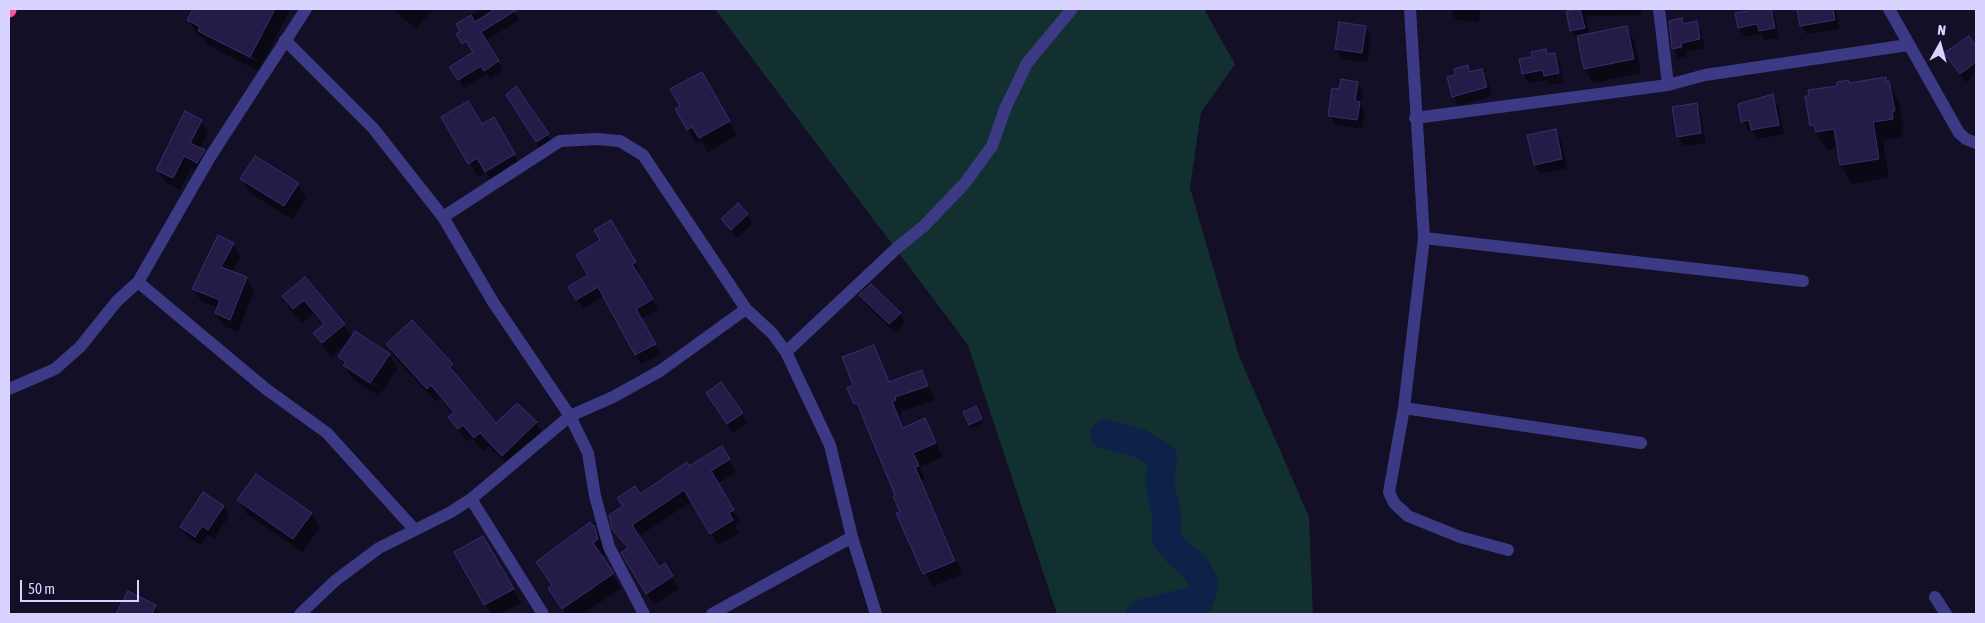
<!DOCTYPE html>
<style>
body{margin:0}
#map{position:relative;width:1985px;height:623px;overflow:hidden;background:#130f26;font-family:"Asap Condensed",sans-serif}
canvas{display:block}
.frame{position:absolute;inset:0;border:10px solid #d9d4ff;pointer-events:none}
.north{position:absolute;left:1915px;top:20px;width:50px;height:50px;-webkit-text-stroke:4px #130f26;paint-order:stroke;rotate:7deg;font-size:14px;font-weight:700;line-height:20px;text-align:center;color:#d9d4ff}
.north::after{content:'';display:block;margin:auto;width:18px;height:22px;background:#d9d4ff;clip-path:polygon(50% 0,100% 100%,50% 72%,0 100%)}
.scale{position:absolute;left:20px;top:580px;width:119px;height:22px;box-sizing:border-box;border:2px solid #d9d4ff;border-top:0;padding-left:6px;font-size:15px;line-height:18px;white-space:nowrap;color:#d9d4ff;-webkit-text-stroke:4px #130f26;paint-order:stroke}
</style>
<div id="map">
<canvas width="1985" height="623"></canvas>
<div class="frame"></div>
<div class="north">N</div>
<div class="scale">50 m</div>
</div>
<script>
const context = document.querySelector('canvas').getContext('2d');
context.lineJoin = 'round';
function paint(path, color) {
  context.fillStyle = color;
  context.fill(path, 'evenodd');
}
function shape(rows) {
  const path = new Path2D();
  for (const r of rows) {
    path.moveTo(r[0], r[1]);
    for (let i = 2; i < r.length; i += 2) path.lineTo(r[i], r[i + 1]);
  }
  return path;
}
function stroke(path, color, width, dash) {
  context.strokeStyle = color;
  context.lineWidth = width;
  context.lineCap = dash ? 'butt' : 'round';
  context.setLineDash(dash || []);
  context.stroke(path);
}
paint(shape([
 [715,9,1204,9,1235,64,1201,112,1190,188,1239,356,1309,517,1313,614,1057,614,968,345]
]), '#12302f');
paint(shape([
 [191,9,243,9,251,13,253,9,287,9,289,12,258,71,208,45,204,38,197,34,189,20,193,12],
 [203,32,256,59,255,61,203,35],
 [392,9,433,9,416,29],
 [478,9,513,9,519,20,485,41,503,70,490,78,487,73,464,88,451,67,474,53,457,24,479,11],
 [1451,9,1480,9,1479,22,1456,20],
 [1566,9,1641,9,1641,15,1586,16,1590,35,1627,28,1635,42,1641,73,1593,83,1585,69,1579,44,1572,31],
 [1749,9,1770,9,1775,17,1779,38,1765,40,1761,34,1745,37,1739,28,1750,12],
 [1798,9,1836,9,1839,29,1807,34,1801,25],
 [1681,19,1685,25,1696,23,1701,32,1705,48,1686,52,1687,56,1678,58,1673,48],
 [1340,23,1365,27,1371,36,1367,62,1341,59,1336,49],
 [1968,37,1976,48,1976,75,1966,82,1951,62],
 [1546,50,1548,55,1555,54,1560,63,1563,82,1550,85,1547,80,1528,83,1523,74,1533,58],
 [1467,67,1471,73,1482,70,1487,79,1492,96,1459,106,1454,97,1449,78,1457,76],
 [701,73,737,135,708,152,701,141,696,143,676,109,681,106],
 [1885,79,1899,101,1904,129,1901,130,1903,137,1883,141,1889,177,1852,184,1841,165,1838,148,1827,150,1812,125,1850,85],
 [1358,83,1363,93,1361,105,1365,112,1362,129,1335,125,1330,115,1340,91],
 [1773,96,1778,105,1784,134,1757,139,1752,130,1748,131,1743,121],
 [512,103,548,135,552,143,541,149],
 [1696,104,1701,114,1706,143,1683,146,1678,137],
 [443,117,481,126,493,119,522,169,494,185,486,172,478,177],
 [201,121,208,133,200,149,204,151,211,164,205,175,191,168,180,190,165,182,157,170],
 [1555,130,1561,139,1567,168,1540,174,1535,164],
 [242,179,298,184,306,198,292,219,250,193],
 [747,215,752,224,737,238,723,219],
 [611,222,640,272,637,274,658,309,640,319,660,354,641,364,604,296,583,309,570,287,589,275],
 [233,244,240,257,232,272,246,278,254,291,238,332,224,326,216,313,218,308,201,301,193,288],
 [305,279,344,325,352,338,389,354,397,369,379,396,353,379,340,357,349,341,331,357,315,333,324,326,313,313,302,323,291,311,283,297],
 [349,367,376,385,375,387,349,370],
 [860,295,900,314,905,323,895,333,866,305],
 [412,322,452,365,460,380,496,425,536,423,544,437,511,469,489,446,483,451,472,438,467,442,450,418,453,415,440,398,436,402,395,358,387,344],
 [874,346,890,383,922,372,935,400,901,411,902,414,899,415,904,428,925,420,943,457,920,467,925,480,921,481,962,574,932,587,898,514,901,512,897,496,864,417,855,404,855,386],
 [721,384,747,423,733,433,713,403],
 [978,412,983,423,972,428,970,424],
 [721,447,736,472,717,484,740,522,735,525,739,533,718,545,692,501,638,537,659,569,665,565,679,589,654,605,623,553,628,550,614,528,639,496],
 [239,500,311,513,320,528,302,552,247,514],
 [224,507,229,516,214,539,208,535,201,545,187,536,181,527],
 [594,527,602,540,606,553,601,557,621,588,583,614,566,614,549,588,552,586,537,563],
 [483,537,521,603,501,614,491,614,456,553],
 [129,592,155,606,160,614,118,614]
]), '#0007');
stroke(shape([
 [1105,434,1139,443,1163,458,1159,482,1166,512,1167,540,1180,555,1195,566,1204,584,1200,599,1141,614]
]), '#0c2248', 29);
const building = shape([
 [193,9,275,9,250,57,198,31,200,27,187,20,193,9],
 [495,9,518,9,481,32,499,61,484,71,481,66,458,80,449,67,473,52,466,41,462,44,456,34,460,31,456,24,471,15,475,22,495,9],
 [1580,9,1585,28,1570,31,1566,11,1580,9],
 [1748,9,1771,9,1775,28,1759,31,1757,24,1738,28,1735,13,1748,11,1748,9],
 [1797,9,1833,9,1835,20,1800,26,1797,9],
 [1682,18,1683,24,1697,21,1700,39,1681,43,1682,47,1672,49,1669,21,1682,18],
 [1339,22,1366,26,1362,53,1335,49,1339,22],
 [1627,26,1634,59,1584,69,1577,36,1627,26],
 [1969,36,1976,46,1976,62,1960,74,1944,53,1969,36],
 [1546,49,1547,54,1555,53,1559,73,1544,76,1543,70,1522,74,1519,59,1532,57,1531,52,1546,49],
 [1468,65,1469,72,1482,69,1487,87,1452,97,1447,77,1455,75,1454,69,1468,65],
 [702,72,730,121,699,138,692,127,687,130,675,109,680,106,670,89,702,72],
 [1886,77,1886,82,1889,81,1895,111,1892,111,1893,119,1873,122,1879,159,1840,165,1834,129,1816,132,1814,125,1810,126,1805,96,1809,96,1808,90,1837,86,1837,82,1848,80,1849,83,1886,77],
 [1341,79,1358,82,1355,101,1360,102,1357,120,1328,116,1332,88,1339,89,1341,79],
 [516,86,549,134,536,142,506,95,516,86],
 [1773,94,1779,125,1751,130,1749,120,1741,122,1738,104,1773,94],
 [468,101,482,124,494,117,515,154,485,172,477,158,468,164,441,117,468,101],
 [1697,103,1701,133,1677,137,1672,107,1697,103],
 [185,111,202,120,190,143,205,150,197,163,184,156,173,178,156,170,185,111],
 [1556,129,1562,159,1534,165,1527,135,1556,129],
 [255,156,299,183,284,206,240,179,255,156],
 [738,203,748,214,731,230,721,219,738,203],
 [611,220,636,262,632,264,653,299,636,309,656,344,635,355,598,287,576,300,568,287,588,275,576,255,600,240,594,230,611,220],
 [218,235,234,243,221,267,247,277,230,320,215,313,220,300,192,289,218,235],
 [305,277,345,324,322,343,313,333,324,324,304,300,293,309,282,296,305,277],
 [871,284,901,313,889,324,859,295,871,284],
 [412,320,453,364,450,367,496,423,517,403,537,422,502,456,480,433,474,438,463,425,458,429,448,417,454,413,431,385,427,389,386,344,412,320],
 [355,331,390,354,370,383,343,365,346,362,338,357,355,331],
 [874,345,889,382,922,370,928,386,895,397,896,400,892,402,903,428,925,418,936,443,913,453,919,466,915,467,955,561,923,574,896,513,900,512,893,496,895,495,857,403,854,404,847,388,853,385,842,357,874,345],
 [721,382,743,413,727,424,706,393,721,382],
 [976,406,982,419,969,425,963,412,976,406],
 [722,446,730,459,711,471,734,510,729,513,733,520,710,534,684,490,632,525,659,567,665,563,673,576,646,594,621,553,628,548,612,529,609,515,623,506,617,498,635,486,640,494,687,462,689,466,722,446],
 [256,474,312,513,293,539,237,500,256,474],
 [203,492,224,506,208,530,202,526,195,537,180,527,203,492],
 [590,522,593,526,594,525,598,539,593,543,614,573,562,609,548,588,552,585,536,562,590,522],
 [483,536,514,589,484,605,454,552,483,536],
 [128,591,156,605,152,614,116,614,128,591]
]);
paint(building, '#241b47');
stroke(building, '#3b2d73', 1);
stroke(shape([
 [1410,9,1424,238,1404,408,1389,492,1394,503,1408,516,1460,537,1508,550],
 [1659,9,1668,85],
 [1889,9,1959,133,1966,139,1976,143],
 [285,40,373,128,443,217,493,302,570,416,588,453,595,496,609,547,644,614],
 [1415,118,1668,85,1705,75,1908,45],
 [443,217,560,141,596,139,620,141,643,155,746,309,772,333,786,352,830,445,852,537,876,614],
 [1424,238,1803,281],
 [138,282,210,157,306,9],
 [786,352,898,247,924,226,965,183,992,146,1005,109,1027,63,1072,9],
 [9,389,55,369,80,347,117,301,138,282,266,389,327,433,414,529],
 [1404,408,1641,443],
 [471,499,543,614],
 [1935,597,1946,614],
 [300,614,336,580,379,548,451,512,471,499,570,416,613,397,660,371,746,309],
 [712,614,852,537]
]), '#3d3a85', 12);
stroke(shape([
 [9,10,9,9]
]), '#ff4fa3', 15);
</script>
